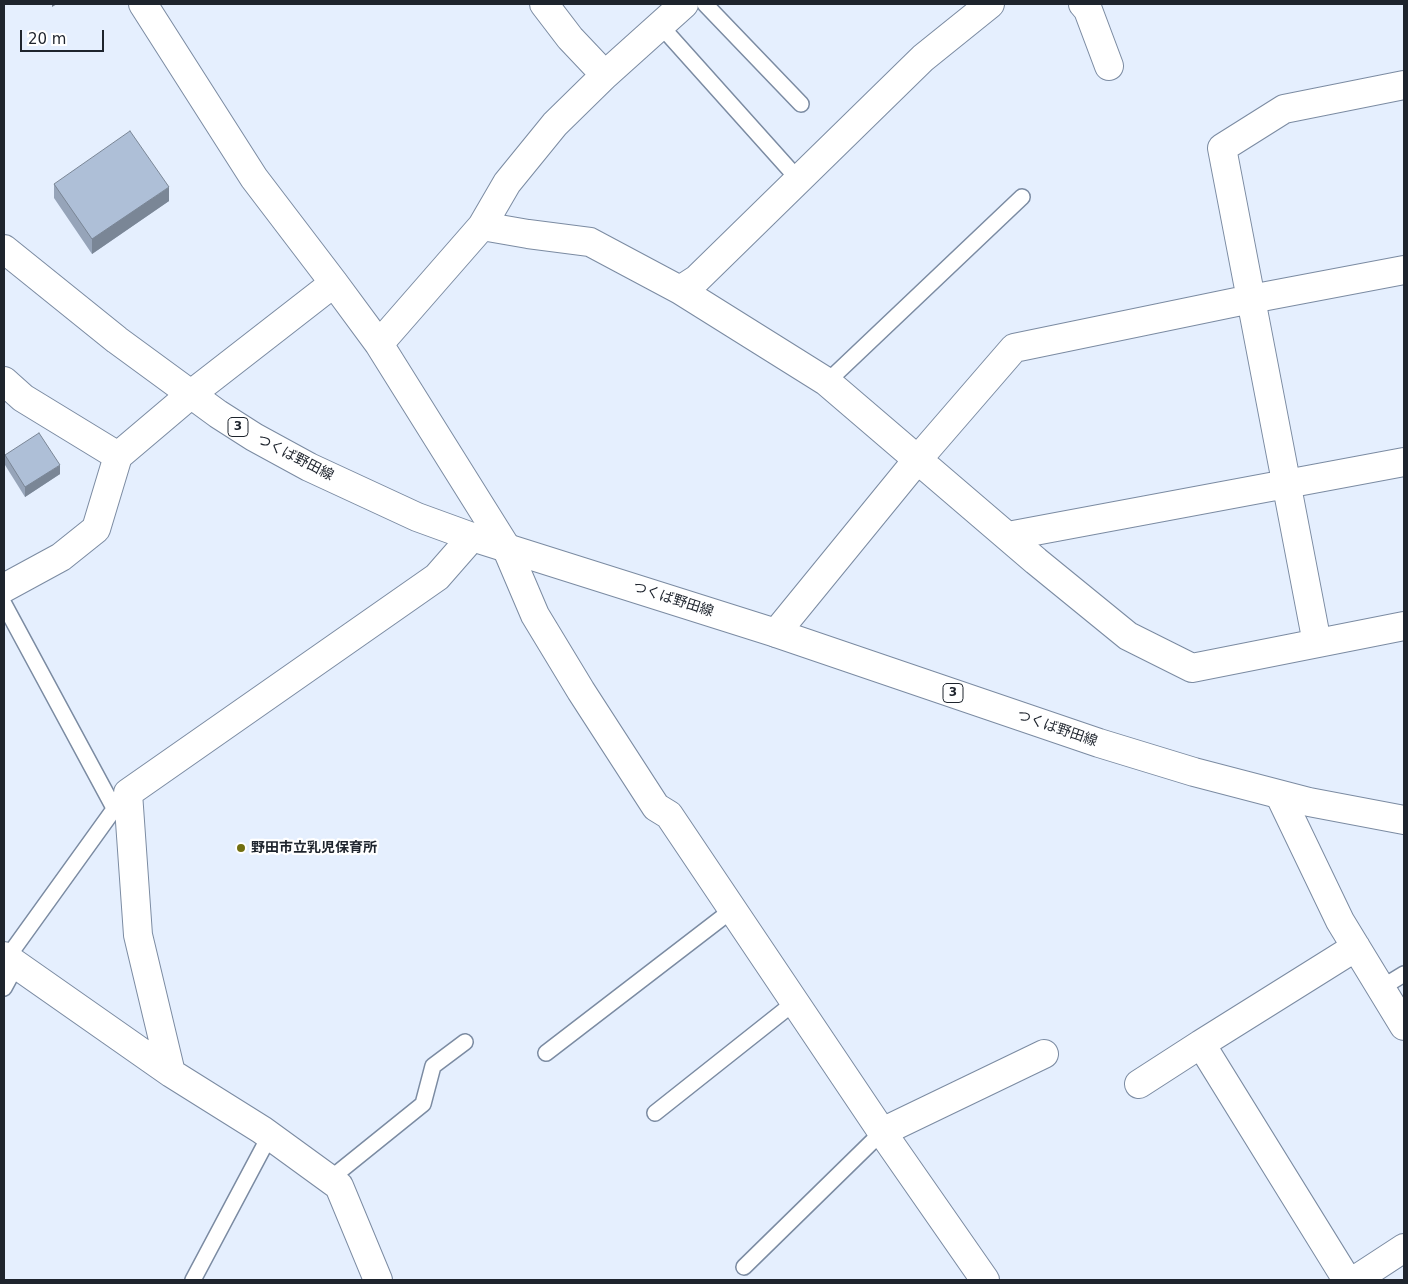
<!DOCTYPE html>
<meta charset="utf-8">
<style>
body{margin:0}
#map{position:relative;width:1408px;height:1284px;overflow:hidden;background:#e5effe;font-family:"DejaVu Sans",sans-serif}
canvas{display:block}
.frame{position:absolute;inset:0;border:5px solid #1e242d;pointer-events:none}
.scale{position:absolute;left:20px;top:30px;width:84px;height:22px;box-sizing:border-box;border:2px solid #1e242d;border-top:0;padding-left:6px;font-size:15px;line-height:18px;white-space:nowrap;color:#1e242d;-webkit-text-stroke:4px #fff;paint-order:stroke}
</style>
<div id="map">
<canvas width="1408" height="1284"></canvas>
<div class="frame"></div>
<div class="scale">20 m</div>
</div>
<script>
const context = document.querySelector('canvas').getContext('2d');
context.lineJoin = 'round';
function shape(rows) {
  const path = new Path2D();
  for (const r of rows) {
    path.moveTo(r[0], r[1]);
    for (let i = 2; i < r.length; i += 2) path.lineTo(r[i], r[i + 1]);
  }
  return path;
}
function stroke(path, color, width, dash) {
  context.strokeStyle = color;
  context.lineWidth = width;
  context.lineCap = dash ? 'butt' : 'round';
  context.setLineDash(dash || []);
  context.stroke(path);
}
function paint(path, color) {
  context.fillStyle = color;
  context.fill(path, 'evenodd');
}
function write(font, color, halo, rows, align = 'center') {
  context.font = font + ' "DejaVu Sans","Noto Sans JP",sans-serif';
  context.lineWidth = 4.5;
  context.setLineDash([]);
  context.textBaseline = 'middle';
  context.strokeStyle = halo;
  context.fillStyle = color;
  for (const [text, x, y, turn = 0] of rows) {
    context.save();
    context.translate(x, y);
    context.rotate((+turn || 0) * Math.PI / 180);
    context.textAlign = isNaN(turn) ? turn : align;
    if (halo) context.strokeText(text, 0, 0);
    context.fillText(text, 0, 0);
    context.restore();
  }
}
const lane = shape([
 [705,4,801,104],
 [660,25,798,179],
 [827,382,1022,197],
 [4,604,114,808],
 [7,958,120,801],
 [4,988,17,964],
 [1381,988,1404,974],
 [546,1053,732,910],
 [655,1113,795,1002],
 [330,1179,423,1104,433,1066,465,1042],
 [744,1267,882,1132],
 [193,1280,270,1135]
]);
const street = shape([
 [143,4,254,178,334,283,379,344,506,547,535,615,581,691,656,807,669,815,882,1132,985,1280],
 [544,4,570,38,605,75],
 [1083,4,1088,10,1109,66],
 [482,226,528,234,590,242,680,290,827,382,1036,561,1128,636,1192,668,1404,626],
 [680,290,697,279,923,58,990,4],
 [379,344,482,226,507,183,555,124,605,75,684,4],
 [4,381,23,398,118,456],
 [1008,536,1404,462],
 [4,588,61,557,96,529,118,456,190,395,334,283],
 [776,633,918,459,1014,348,1251,299,1404,270],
 [1317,643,1222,148,1284,109,1404,85],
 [1280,796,1340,921,1404,1026],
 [4,956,171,1073,262,1130,339,1186,378,1280],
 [171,1073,138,935,128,793,437,577,472,537],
 [1139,1084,1201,1044],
 [882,1132,1044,1054],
 [1347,1280,1201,1044,1356,947],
 [1355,1280,1404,1248]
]);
const primary = shape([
 [4,249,117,340,218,414,254,437,309,467,417,517,472,537,776,633,1099,743,1194,772,1309,802,1404,820]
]);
stroke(lane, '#7b8ba2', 18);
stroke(street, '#7b8ba2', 30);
stroke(primary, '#7b8ba2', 30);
stroke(lane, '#fff', 15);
stroke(street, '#fff', 28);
stroke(primary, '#fff', 28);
paint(shape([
 [54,184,169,201,92,254,54,198],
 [5,455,60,474,25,497,5,465]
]), '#96a4b9');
paint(shape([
 [52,4,57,4,52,7],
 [169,187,169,201,92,254,92,239],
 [60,465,60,474,25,497,25,487]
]), '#7a8696');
const building = shape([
 [130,131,169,187,92,239,54,184,130,131],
 [39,433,60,465,25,487,5,455,39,433]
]);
paint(building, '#aebfd7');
stroke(building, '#7a8696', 1);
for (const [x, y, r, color] of [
 [241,848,5,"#716f10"]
]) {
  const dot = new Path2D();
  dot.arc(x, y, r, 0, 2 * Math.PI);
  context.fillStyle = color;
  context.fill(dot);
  stroke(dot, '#fff', 2);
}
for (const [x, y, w] of [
 [238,427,20],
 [953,693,20]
]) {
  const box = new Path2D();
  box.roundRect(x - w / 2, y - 9.5, w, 19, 4);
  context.fillStyle = '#fff';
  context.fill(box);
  stroke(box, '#1e242d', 1);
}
write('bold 12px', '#1e242d', null, [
 ["3",238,427],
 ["3",953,693]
]);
write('14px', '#1e242d', '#fff', [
 ["つくば野田線",295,458,27],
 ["つくば野田線",673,600,18],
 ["つくば野田線",1057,729,19]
]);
write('bold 14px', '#1e242d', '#fff', [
 ["野田市立乳児保育所",251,848]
], 'left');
</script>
